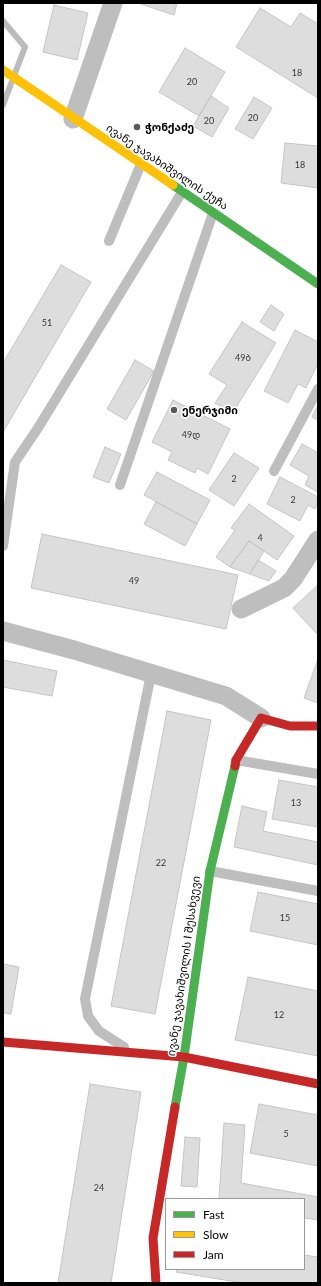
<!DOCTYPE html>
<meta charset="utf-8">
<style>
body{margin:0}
#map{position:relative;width:321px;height:1286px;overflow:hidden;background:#fff;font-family:Lato,sans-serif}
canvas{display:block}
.frame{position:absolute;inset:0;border:4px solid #000;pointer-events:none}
.legend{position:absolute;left:165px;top:1198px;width:140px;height:72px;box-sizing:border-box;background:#fff;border:1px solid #999;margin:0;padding:5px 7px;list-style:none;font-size:12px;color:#000}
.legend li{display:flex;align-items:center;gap:8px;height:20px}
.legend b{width:20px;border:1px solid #999}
</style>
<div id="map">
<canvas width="321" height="1286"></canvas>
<div class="frame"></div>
<ul class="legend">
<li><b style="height:5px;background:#4caf50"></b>Fast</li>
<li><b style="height:5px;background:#ffc107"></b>Slow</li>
<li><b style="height:5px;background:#c62828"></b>Jam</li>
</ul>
</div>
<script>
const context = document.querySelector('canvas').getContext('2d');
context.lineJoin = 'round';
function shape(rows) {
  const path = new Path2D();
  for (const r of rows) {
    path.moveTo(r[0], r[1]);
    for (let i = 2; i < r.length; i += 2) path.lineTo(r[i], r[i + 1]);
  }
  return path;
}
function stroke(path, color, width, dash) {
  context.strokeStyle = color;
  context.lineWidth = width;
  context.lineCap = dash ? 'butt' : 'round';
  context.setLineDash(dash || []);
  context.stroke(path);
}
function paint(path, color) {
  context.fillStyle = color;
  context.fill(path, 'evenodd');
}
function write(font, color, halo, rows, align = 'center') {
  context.font = font + ' Lato,"Noto Sans Georgian",sans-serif';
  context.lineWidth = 3;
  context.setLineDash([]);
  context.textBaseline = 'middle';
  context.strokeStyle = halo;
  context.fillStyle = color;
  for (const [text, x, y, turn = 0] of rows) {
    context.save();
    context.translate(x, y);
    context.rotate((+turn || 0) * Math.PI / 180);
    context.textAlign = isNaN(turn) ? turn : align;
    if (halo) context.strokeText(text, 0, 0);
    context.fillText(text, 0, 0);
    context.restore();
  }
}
stroke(shape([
 [3,21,25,47,3,105]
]), '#bcbcbc', 6);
const building = shape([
 [141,3,177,3,174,15,141,4,141,3],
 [54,5,88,13,77,60,43,52,54,5],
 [260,8,291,27,300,13,318,24,318,98,236,47,260,8],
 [185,48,225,72,199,116,159,92,185,48],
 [211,96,229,108,212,137,193,126,211,96],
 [254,97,272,108,253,139,235,129,254,97],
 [285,143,318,146,318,188,281,183,285,143],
 [61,265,91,282,3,432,3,363,61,265],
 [271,305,284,314,274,331,260,322,271,305],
 [242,322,276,343,232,414,215,403,227,385,209,374,242,322],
 [295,330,318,342,318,363,306,388,298,384,288,403,264,391,295,330],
 [135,360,154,371,126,420,107,409,135,360],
 [173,400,230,429,208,474,197,468,195,473,168,460,172,452,152,442,173,400],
 [318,405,318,420,312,417,318,405],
 [302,444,318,453,318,492,305,485,309,476,290,465,302,444],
 [105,447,121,454,109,483,93,477,105,447],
 [234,453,259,468,234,506,209,490,234,453],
 [157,472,210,500,197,524,144,495,157,472],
 [280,477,318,497,318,503,315,509,308,505,300,521,267,504,280,477],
 [156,502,197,524,185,546,144,524,156,502],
 [249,504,294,536,277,560,249,541,230,567,216,557,235,530,231,528,249,504],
 [42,534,238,575,226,629,31,588,42,534],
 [249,541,264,551,250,574,230,567,249,541],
 [258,560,276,571,269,581,250,574,258,560],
 [318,585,318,635,293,608,318,585],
 [318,659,318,703,304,698,318,659],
 [3,660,57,671,52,696,3,687,3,660],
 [167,711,211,720,155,1014,111,1006,167,711],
 [279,780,318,787,318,827,272,819,279,780],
 [242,806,267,812,263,831,318,842,318,865,234,847,242,806],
 [258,892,318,904,318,945,250,931,258,892],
 [3,964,19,967,11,1014,3,1013,3,964],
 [248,977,318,991,318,1056,235,1040,248,977],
 [90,1084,141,1092,111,1283,58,1283,90,1084],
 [259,1104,318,1115,318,1166,250,1153,259,1104],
 [224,1123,245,1125,241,1183,318,1197,318,1220,304,1218,304,1199,219,1199,224,1123],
 [185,1137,200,1138,197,1187,181,1186,185,1137],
 [304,1255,318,1257,318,1283,243,1283,176,1272,177,1269,304,1269,304,1255]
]);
paint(building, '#ddd');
stroke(building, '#c5c5c5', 1);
stroke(shape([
 [109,241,141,164],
 [274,471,318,389],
 [120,485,213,213],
 [3,546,15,462,38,428,182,192],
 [236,760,318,774],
 [210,871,318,891],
 [124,1047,99,1031,88,1016,85,999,151,674]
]), '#bebebe', 10);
stroke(shape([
 [73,119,113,3],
 [241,609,284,588,293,579,318,540],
 [3,631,74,650,226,696,261,718]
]), '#bebebe', 19);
stroke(shape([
 [173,185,318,284],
 [175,1107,184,1057,210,871,235,766]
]), '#4caf50', 9);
stroke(shape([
 [3,70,173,185]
]), '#ffc107', 9);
stroke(shape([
 [235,766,236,760,261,718,290,726,318,726],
 [3,1042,184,1057,318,1084],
 [156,1283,153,1238,175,1107]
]), '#c62828', 9);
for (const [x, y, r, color] of [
 [137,127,4,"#595959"],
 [174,410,4,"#595959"]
]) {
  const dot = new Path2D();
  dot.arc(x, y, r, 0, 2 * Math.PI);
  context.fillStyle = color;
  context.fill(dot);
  stroke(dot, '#fff', 1.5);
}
write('9px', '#373737', null, [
 ["18",297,73],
 ["20",192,82],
 ["20",253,118],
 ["20",209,121],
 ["18",300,165],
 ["51",47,323],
 ["49ბ",243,358],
 ["49დ",191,435],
 ["2",234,479],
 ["2",293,500],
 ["4",260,538],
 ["49",134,581],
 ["13",296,803],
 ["22",161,863],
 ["15",285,918],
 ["12",279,1015],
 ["5",286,1134],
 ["24",99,1188]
]);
write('bold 11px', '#000', '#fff', [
 ["ჭონქაძე",145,127],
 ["ენერჯიმი",182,410]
], 'left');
write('11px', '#000', '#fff', [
 ["ივანე ჯავახიშვილის ქუჩა",167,167,34],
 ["ივანე ჯავახიშვილის I შესახვევი",184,966,-82]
]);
</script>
